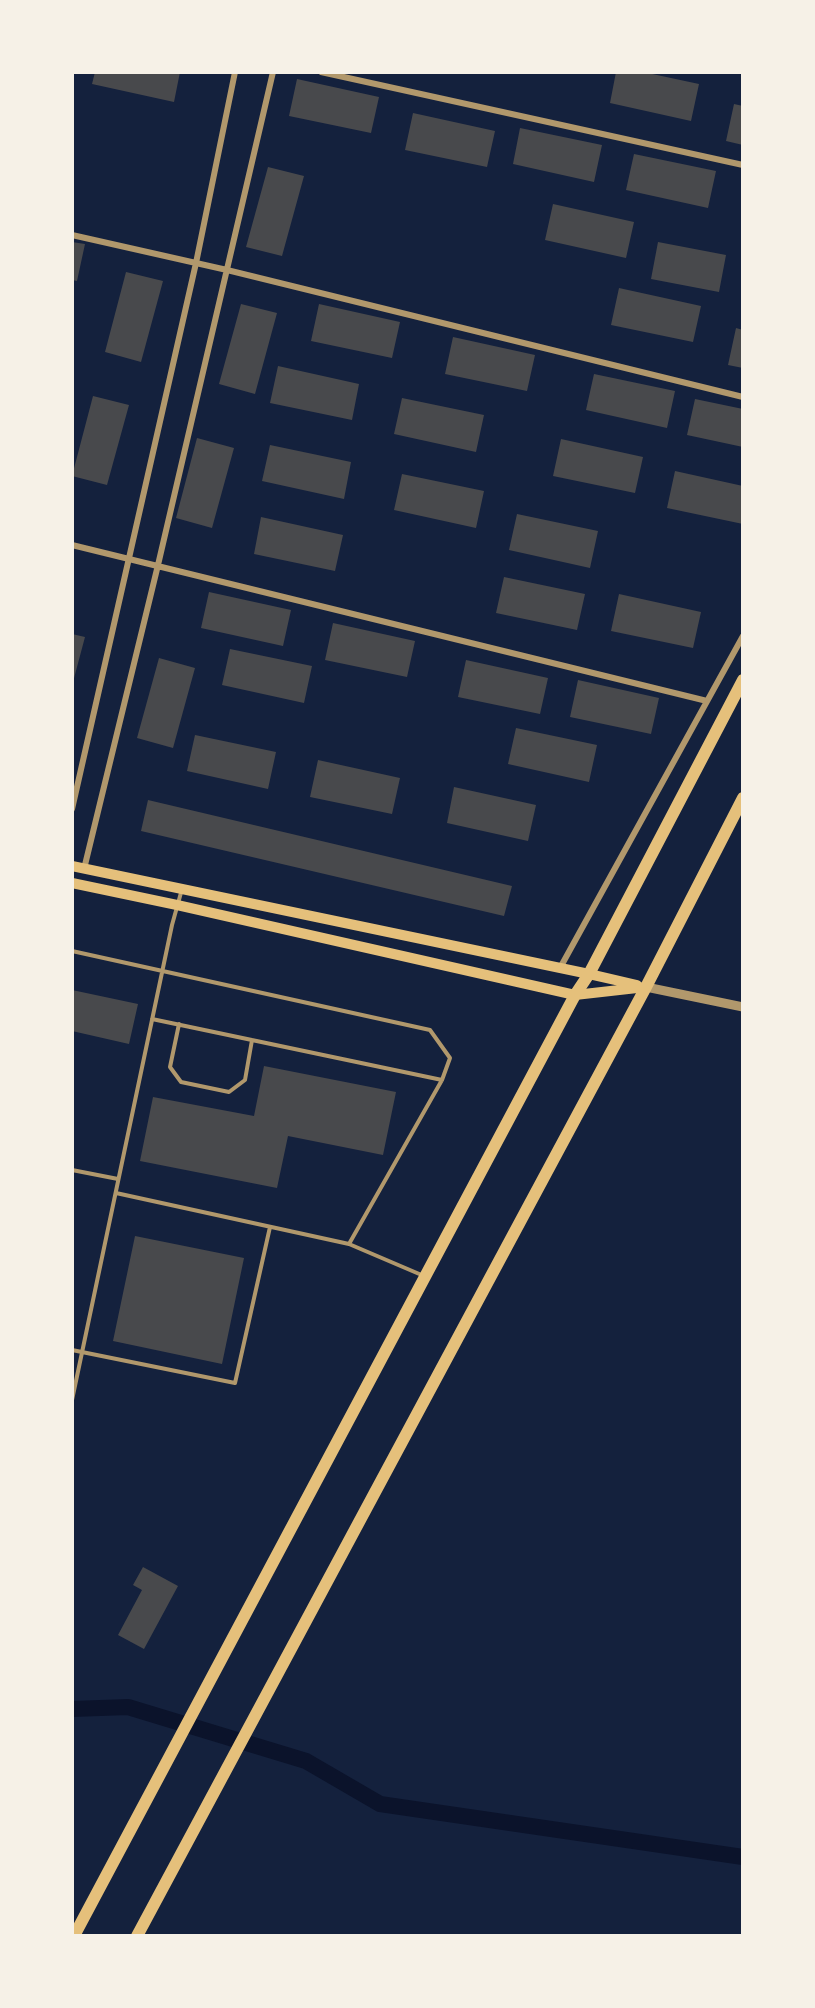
<!DOCTYPE html>
<style>
body{margin:0}
#map{position:relative;width:815px;height:2008px;overflow:hidden;background:#14213d;font-family:"Source Sans 3",sans-serif}
canvas{display:block}
.frame{position:absolute;inset:0;border:74px solid #f6f1e7;pointer-events:none}
</style>
<div id="map">
<canvas width="815" height="2008"></canvas>
<div class="frame"></div>
</div>
<script>
const context = document.querySelector('canvas').getContext('2d');
context.lineJoin = 'round';
function shape(rows) {
  const path = new Path2D();
  for (const r of rows) {
    path.moveTo(r[0], r[1]);
    for (let i = 2; i < r.length; i += 2) path.lineTo(r[i], r[i + 1]);
  }
  return path;
}
function stroke(path, color, width, dash) {
  context.strokeStyle = color;
  context.lineWidth = width;
  context.lineCap = dash ? 'butt' : 'round';
  context.setLineDash(dash || []);
  context.stroke(path);
}
function paint(path, color) {
  context.fillStyle = color;
  context.fill(path, 'evenodd');
}
stroke(shape([
 [72,1709,128,1707,306,1761,380,1804,743,1857]
]), '#0b132b', 16);
paint(shape([
 [95,72,180,72,174,102,92,84],
 [616,72,643,72,699,84,691,121,610,103],
 [297,79,379,97,371,133,289,116],
 [734,104,743,106,743,145,726,141],
 [413,113,495,131,487,167,405,150],
 [520,128,602,145,594,182,513,164],
 [634,154,716,171,708,208,626,190],
 [268,167,304,176,282,256,246,247],
 [553,204,634,222,626,258,545,240],
 [72,242,85,244,77,281,72,280],
 [658,242,726,255,719,292,651,279],
 [126,272,163,281,141,362,105,352],
 [619,288,701,306,693,342,611,325],
 [241,304,277,313,255,394,219,384],
 [319,304,400,322,392,358,311,341],
 [736,328,743,330,743,368,728,365],
 [453,337,535,355,527,391,445,374],
 [278,366,359,384,352,420,270,403],
 [594,374,675,391,667,428,586,410],
 [93,396,129,405,107,485,72,476],
 [402,398,484,415,476,452,394,434],
 [695,399,743,409,743,447,687,435],
 [197,438,234,448,212,528,176,518],
 [561,439,643,457,635,493,553,476],
 [270,445,351,462,344,499,262,481],
 [675,471,743,486,743,524,667,508],
 [402,474,484,491,476,528,394,510],
 [517,514,598,531,590,568,509,550],
 [261,517,343,535,335,571,254,554],
 [504,577,585,594,577,630,496,613],
 [209,592,291,610,283,646,201,628],
 [619,594,701,612,693,648,611,631],
 [333,623,415,641,407,677,325,660],
 [72,634,85,637,73,682,72,682],
 [230,649,312,666,304,703,222,685],
 [159,658,195,668,173,748,137,738],
 [466,660,548,678,540,714,458,697],
 [578,680,659,698,651,734,570,717],
 [516,728,597,745,589,782,508,764],
 [195,735,276,752,268,789,187,771],
 [318,760,400,778,392,814,310,797],
 [454,787,536,805,528,841,447,823],
 [148,800,512,886,504,916,141,831],
 [72,990,138,1004,129,1044,72,1031],
 [264,1066,396,1092,383,1155,288,1136,277,1188,140,1161,153,1097,254,1116],
 [135,1236,244,1258,222,1364,113,1341],
 [143,1567,178,1586,144,1649,118,1635,142,1590,133,1585]
]), '#48494c');
stroke(shape([
 [72,951,430,1030,450,1058,442,1080,349,1244],
 [152,1019,442,1080],
 [179,1024,170,1067,181,1082,229,1092,245,1080,252,1040],
 [72,1170,118,1179],
 [116,1193,349,1244,424,1276],
 [72,1350,235,1383,270,1227],
 [72,1400,172,925,182,889]
]), '#b1986c', 4);
stroke(shape([
 [321,72,743,165],
 [72,235,227,270,743,397],
 [72,545,707,701],
 [72,809,196,263,235,72],
 [84,869,158,565,273,72],
 [560,968,743,636]
]), '#b1986c', 6);
stroke(shape([
 [646,987,743,1007]
]), '#b1986c', 9);
stroke(shape([
 [72,866,589,974,637,985],
 [72,883,177,905,575,995,646,987]
]), '#e5c07b', 10);
stroke(shape([
 [74,1936,575,995,589,974,743,680],
 [137,1936,646,987,743,798]
]), '#e5c07b', 12);
</script>
